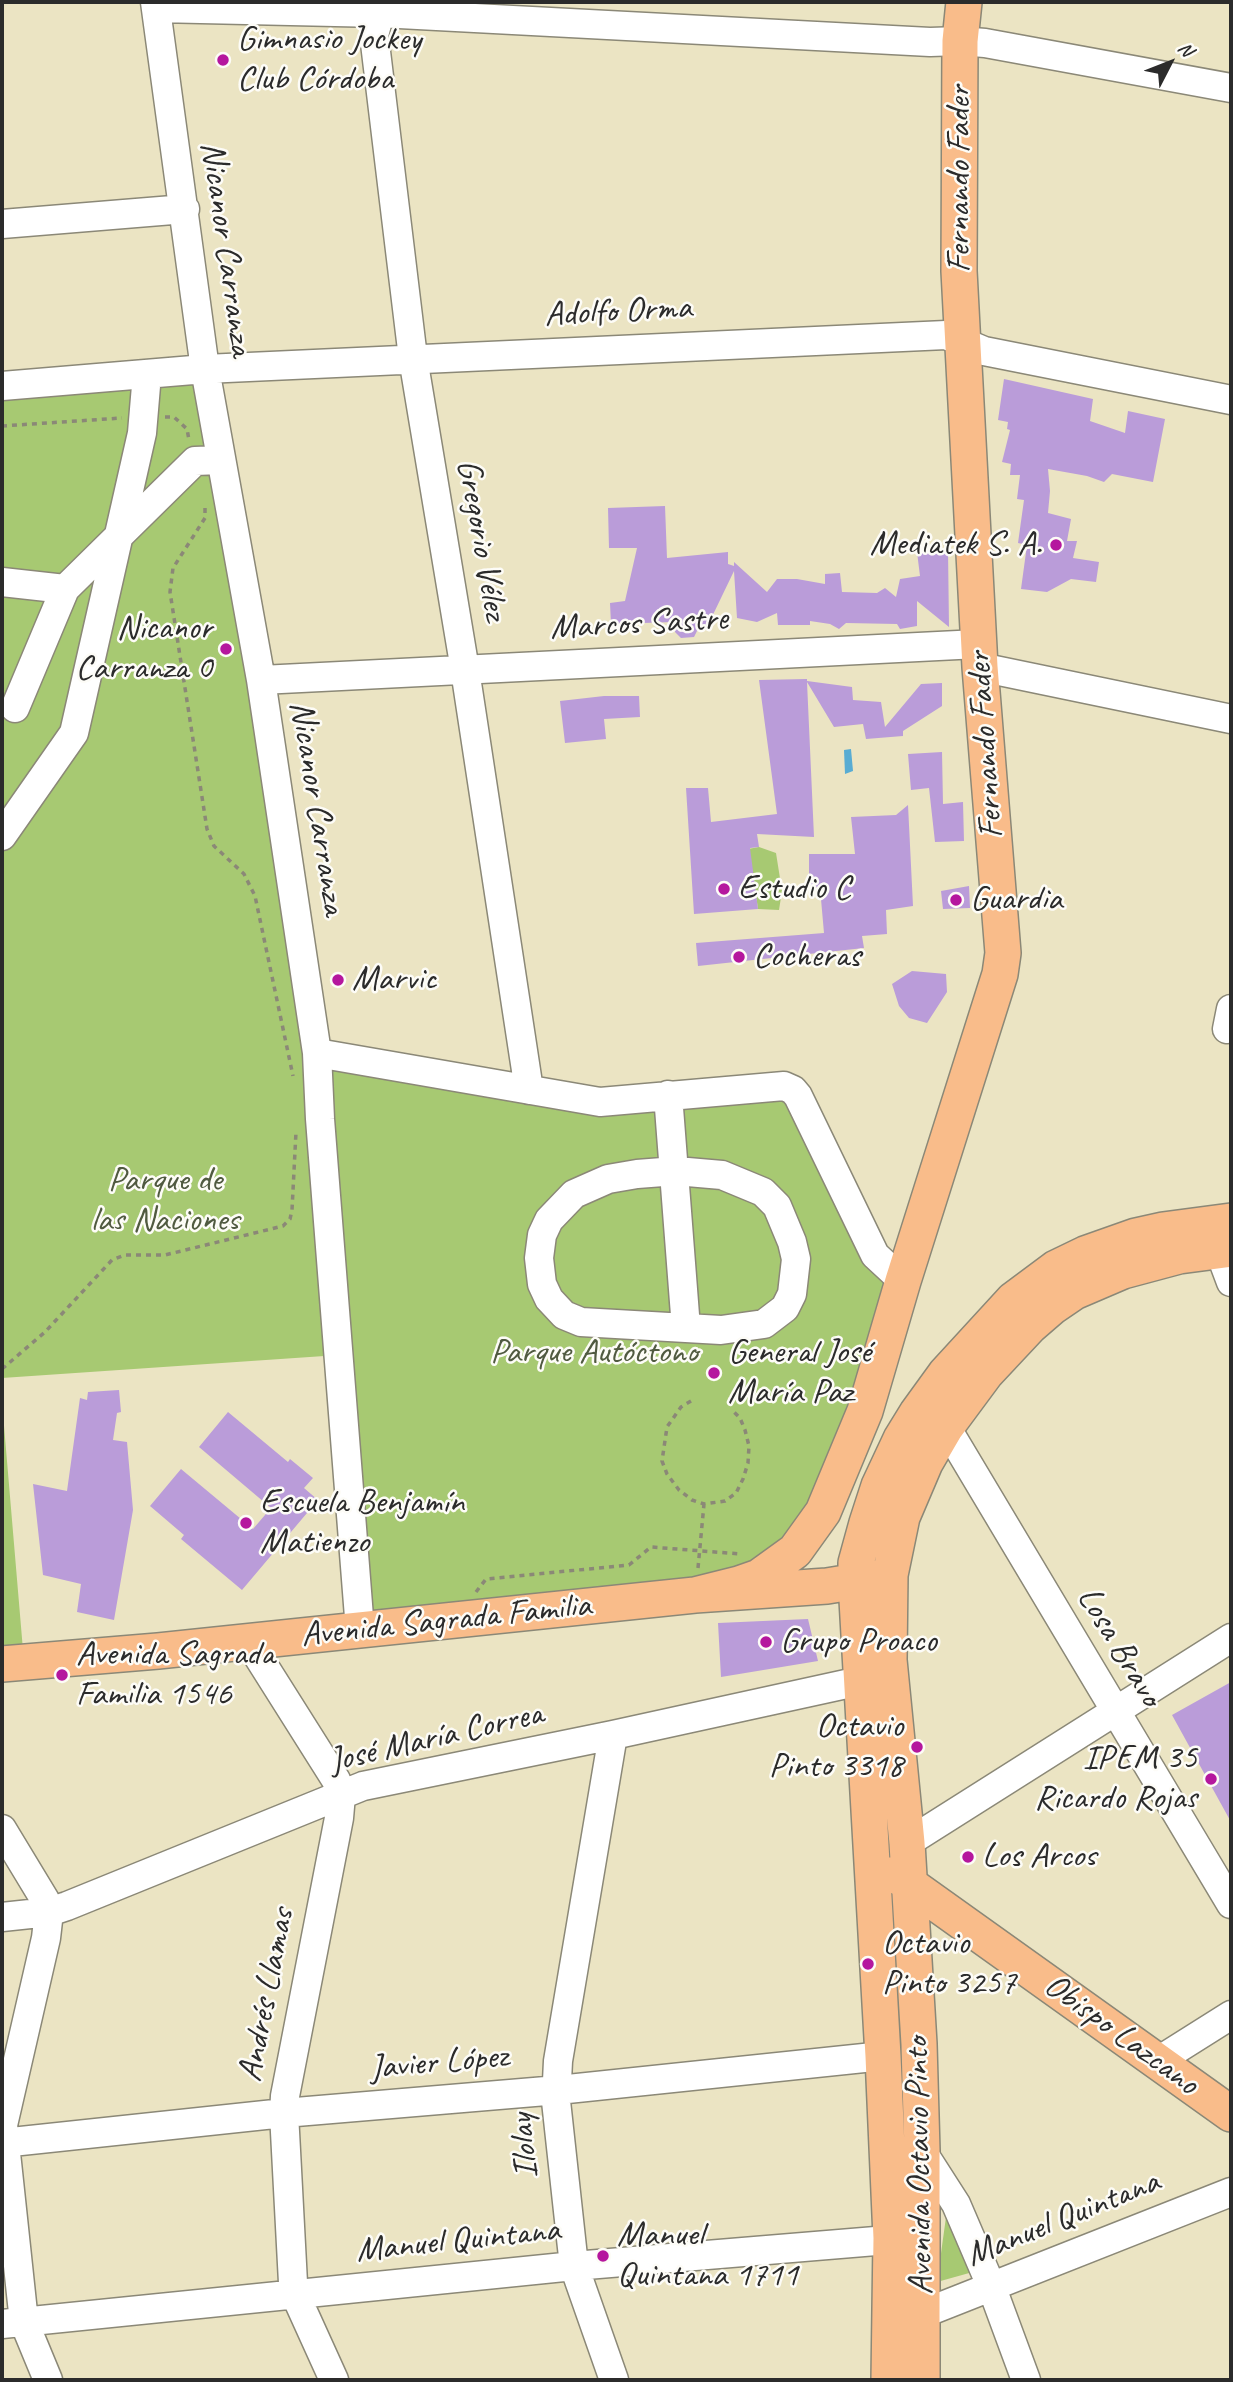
<!DOCTYPE html>
<meta charset="utf-8">
<style>
body{margin:0}
#map{position:relative;width:1233px;height:2382px;overflow:hidden;background:#ebe4c3;font-family:Caveat,sans-serif}
canvas{display:block}
.frame{position:absolute;inset:0;border:4px solid #2b2b2b;pointer-events:none}
.north{position:absolute;left:1135px;top:28px;width:70px;height:70px;-webkit-text-stroke:5px #fdfcf7;paint-order:stroke;rotate:48deg;font-size:19px;font-weight:700;line-height:28px;text-align:center;color:#2b2b2b}
.north::after{content:'';display:block;margin:auto;width:24px;height:32px;background:#2b2b2b;clip-path:polygon(50% 0,100% 100%,50% 72%,0 100%)}
</style>
<div id="map">
<canvas width="1233" height="2382"></canvas>
<div class="frame"></div>
<div class="north">N</div>
</div>
<script>
const context = document.querySelector('canvas').getContext('2d');
context.lineJoin = 'round';
function paint(path, color) {
  context.fillStyle = color;
  context.fill(path, 'evenodd');
}
function shape(rows) {
  const path = new Path2D();
  for (const r of rows) {
    path.moveTo(r[0], r[1]);
    for (let i = 2; i < r.length; i += 2) path.lineTo(r[i], r[i + 1]);
  }
  return path;
}
function stroke(path, color, width, dash) {
  context.strokeStyle = color;
  context.lineWidth = width;
  context.lineCap = dash ? 'butt' : 'round';
  context.setLineDash(dash || []);
  context.stroke(path);
}
function write(font, color, halo, rows, align = 'center') {
  context.font = font + ' Caveat,sans-serif';
  context.lineWidth = 5;
  context.setLineDash([]);
  context.textBaseline = 'middle';
  context.strokeStyle = halo;
  context.fillStyle = color;
  for (const [text, x, y, turn = 0] of rows) {
    context.save();
    context.translate(x, y);
    context.rotate((+turn || 0) * Math.PI / 180);
    context.textAlign = isNaN(turn) ? turn : align;
    if (halo) context.strokeText(text, 0, 0);
    context.fillText(text, 0, 0);
    context.restore();
  }
}
paint(shape([
 [205,369,317,1053,600,1102,798,1096,903,1281,841,1474,758,1577,360,1630,339,1355,2,1378,2,386],
 [759,847,776,853,782,891,779,910,758,909,751,862,720,854],
 [2,1402,24,1662,2,1664],
 [947,2210,980,2270,937,2282]
]), '#a7c972');
paint(shape([
 [851,749,853,771,845,774,844,750]
]), '#58acd3');
paint(shape([
 [1004,379,1093,399,1090,421,1125,433,1128,411,1165,419,1153,482,1112,474,1104,482,1087,476,1048,469,1050,491,1048,513,1071,519,1067,541,1077,541,1073,558,1099,562,1096,582,1071,579,1047,592,1021,589,1027,545,1018,543,1024,500,1017,499,1020,475,1010,475,1011,464,1002,462,1010,430,1007,429,1008,422,998,420],
 [665,506,667,558,728,552,728,564,734,566,734,562,767,592,777,579,797,579,825,584,825,574,840,573,842,592,877,593,885,588,896,597,900,579,920,576,917,552,948,550,949,627,917,601,917,626,900,629,897,624,846,623,839,629,830,624,810,621,810,625,778,625,777,613,757,622,737,618,734,571,708,625,705,630,697,631,694,637,681,638,675,632,674,622,611,624,610,603,625,601,637,548,609,548,608,508],
 [807,679,807,681,852,687,853,700,881,702,885,727,921,684,942,683,942,706,903,731,903,736,866,739,863,724,834,727,807,682,814,837,757,834,759,847,750,848,758,909,694,914,686,788,708,788,711,822,777,814,759,680],
 [604,696,639,696,640,717,604,719,606,739,565,743,560,701],
 [942,752,943,804,963,802,964,841,935,842,929,788,911,790,908,754],
 [908,805,913,906,886,910,887,934,862,936,864,948,698,966,696,943,824,933,820,888,809,886,809,854,855,854,851,817,896,815],
 [969,886,970,908,943,909,941,891],
 [912,971,946,974,947,992,927,1023,909,1018,899,1006,892,984],
 [119,1390,121,1412,117,1413,113,1440,127,1442,133,1510,114,1620,77,1612,81,1584,43,1575,33,1484,67,1491,80,1398,87,1400,88,1392],
 [228,1412,288,1462,290,1459,313,1478,304,1488,318,1500,242,1590,181,1539,184,1535,150,1506,181,1469,253,1529,271,1508,199,1447],
 [808,1619,818,1661,721,1677,718,1623],
 [1231,1682,1231,1822,1172,1715]
]), '#ba9cd9');
const minor = shape([
 [155,2,205,369,261,680,317,1053,320,1119,360,1630],
 [383,2,374,35,413,358,465,670,529,1090],
 [156,8,380,13,930,42,960,41,985,43,1231,88],
 [2,224,185,209],
 [2,386,205,369,946,335,984,351,1231,400],
 [2,582,65,589],
 [980,667,1231,719],
 [261,680,978,644],
 [15,708,65,589,195,461,221,460],
 [2,836,74,733,142,433,147,374],
 [1227,1029,1231,1009],
 [317,1053,600,1102,784,1086,793,1090,798,1096,875,1255,903,1281],
 [668,1095,686,1328],
 [676,1171,722,1175,763,1192,777,1206,792,1242,796,1259,792,1294,785,1308,764,1324,721,1330,581,1322,564,1315,549,1299,542,1284,539,1258,542,1235,549,1220,574,1194,608,1179,637,1174,676,1171],
 [1219,1250,1231,1282],
 [946,1427,1231,1904],
 [253,1641,259,1658,336,1780,341,1795,339,1818,285,2096,284,2113,293,2283,295,2294,334,2380],
 [613,1735,558,2061,556,2101,574,2266,614,2380],
 [2,1829,45,1900,49,1912,46,1938,3,2125,24,2322,48,2380],
 [907,1843,1231,1638],
 [2,1917,49,1912,67,1906,363,1786,613,1735,860,1681],
 [1158,2061,1231,2015],
 [2,2143,284,2113,558,2090,883,2056],
 [922,2151,956,2204,992,2288,1026,2380],
 [922,2314,1231,2192],
 [2,2324,574,2266,912,2238]
]);
const major = shape([
 [695,1595,739,1584,759,1577,795,1551,823,1512,865,1411,903,1281,1000,974,1003,953,980,667,959,271,960,41,964,2],
 [2,1664,158,1651,695,1595,827,1586,876,1578],
 [895,1874,1231,2114],
 [889,2380,891,2238,883,2056,856,1582,856,1563,867,1523,879,1486,901,1439,917,1413,946,1373,1013,1300,1056,1268,1085,1254,1136,1236,1163,1230,1231,1221],
 [922,2380,922,2151,919,2044,907,1843,889,1660,890,1575,902,1517,925,1463,946,1427,986,1373,1030,1326,1052,1307,1074,1292,1123,1271,1179,1256,1231,1249]
]);
stroke(minor, '#8b8877', 31);
stroke(major, '#8b8877', 38);
stroke(shape([
 [165,417,174,417,187,429,189,440],
 [2,426,122,418],
 [205,508,205,518,173,568,170,592,207,829,214,846,244,874,255,896,293,1076],
 [809,875,807,886,811,882],
 [2,1369,45,1332,112,1260,125,1255,165,1255,283,1226,290,1219,292,1210,296,1132],
 [691,1401,681,1407,667,1427,662,1461,667,1474,679,1490,692,1500,704,1504,725,1501,736,1493,743,1479,748,1463,749,1446,745,1430,740,1418,731,1409],
 [698,1568,704,1504],
 [476,1592,486,1579,629,1565,651,1547,741,1554]
]), '#8b8877', 3.5, [5, 5]);
stroke(minor, '#fff', 28);
stroke(major, '#f9bc8a', 35);
for (const [x, y, r, color] of [
 [223,60,7,"#b5179e"],
 [1056,545,7,"#b5179e"],
 [226,649,7,"#b5179e"],
 [724,889,7,"#b5179e"],
 [956,900,7,"#b5179e"],
 [739,957,7,"#b5179e"],
 [338,980,7,"#b5179e"],
 [714,1373,7,"#b5179e"],
 [246,1523,7,"#b5179e"],
 [766,1642,7,"#b5179e"],
 [62,1675,7,"#b5179e"],
 [917,1747,7,"#b5179e"],
 [1211,1779,7,"#b5179e"],
 [968,1857,7,"#b5179e"],
 [868,1964,7,"#b5179e"],
 [603,2256,7,"#b5179e"]
]) {
  const dot = new Path2D();
  dot.arc(x, y, r, 0, 2 * Math.PI);
  context.fillStyle = color;
  context.fill(dot);
  stroke(dot, '#fdfcf7', 2.5);
}
write('35px', '#2b2b2b', '#fdfcf7', [
 ["Gimnasio Jockey",237,40],
 ["Club Córdoba",237,80],
 ["Mediatek S. A.",1042,545,"right"],
 ["Nicanor",212,629,"right"],
 ["Carranza 0",212,669,"right"],
 ["Estudio C",738,889],
 ["Guardia",970,900],
 ["Cocheras",753,957],
 ["Marvic",352,980],
 ["General José",728,1353],
 ["María Paz",728,1393],
 ["Escuela Benjamín",260,1503],
 ["Matienzo",260,1543],
 ["Grupo Proaco",780,1642],
 ["Avenida Sagrada",76,1655],
 ["Familia 1546",76,1695],
 ["Octavio",903,1727,"right"],
 ["Pinto 3318",903,1767,"right"],
 ["IPEM 35",1197,1759,"right"],
 ["Ricardo Rojas",1197,1799,"right"],
 ["Los Arcos",982,1857],
 ["Octavio",882,1944],
 ["Pinto 3257",882,1984],
 ["Manuel",617,2236],
 ["Quintana 1711",617,2276]
], 'left');
write('35px', '#2b2b2b', '#fdfcf7', [
 ["Fernando Fader",960,179,-90],
 ["Nicanor Carranza",226,249,82],
 ["Adolfo Orma",618,312,-3],
 ["Gregorio Vélez",481,540,80],
 ["Marcos Sastre",639,624,-3],
 ["Fernando Fader",986,745,-94],
 ["Nicanor Carranza",317,808,81],
 ["Avenida Sagrada Familia",446,1621,-6],
 ["Losa Bravo",1119,1647,59],
 ["José María Correa",436,1738,-13],
 ["Andrés Llamas",267,1995,-79],
 ["Obispo Lazcano",1121,2035,36],
 ["Javier López",439,2063,-5],
 ["Ilolay",525,2146,-95],
 ["Avenida Octavio Pinto",920,2166,-91],
 ["Manuel Quintana",1063,2219,-22],
 ["Manuel Quintana",458,2241,-6]
]);
write('35px', '#505a40', '#fdfcf7', [
 ["Parque de",165,1181],
 ["las Naciones",165,1221],
 ["Parque Autóctono",594,1353]
]);
</script>
